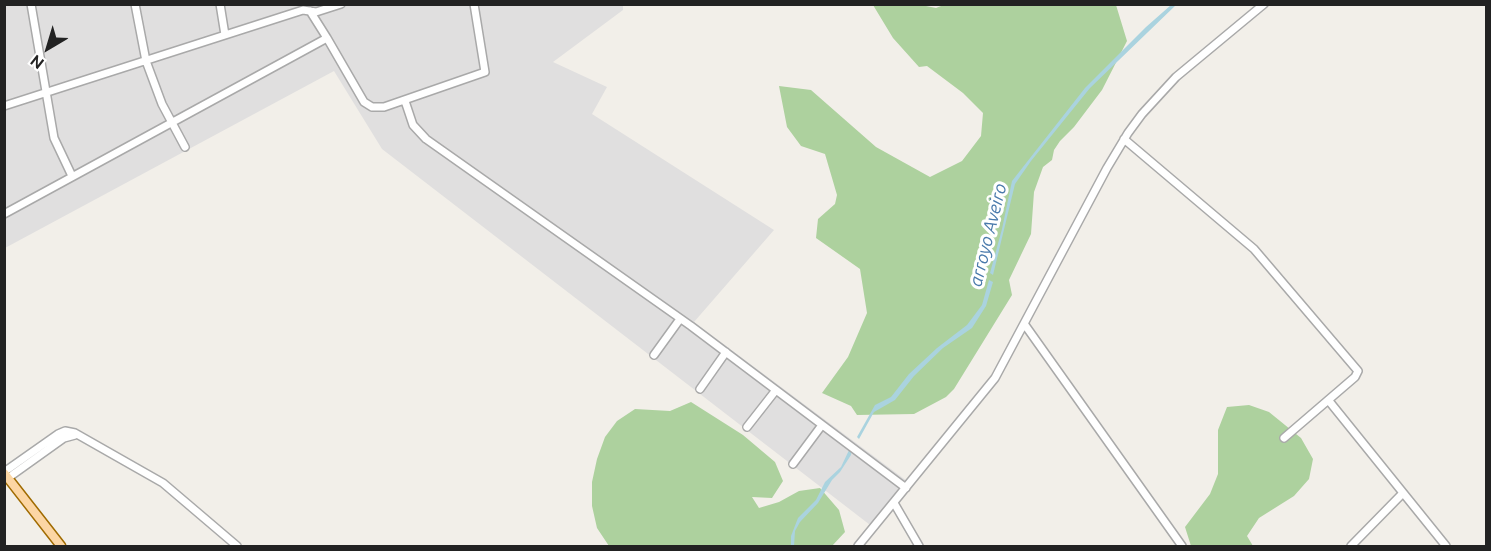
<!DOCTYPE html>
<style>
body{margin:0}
#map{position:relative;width:1491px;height:551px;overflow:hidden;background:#f2efe9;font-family:Ubuntu,sans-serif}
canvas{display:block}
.frame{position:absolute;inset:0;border:6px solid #222;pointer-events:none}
.north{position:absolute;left:18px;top:18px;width:60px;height:60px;-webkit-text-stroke:4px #fff;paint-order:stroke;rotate:218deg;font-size:16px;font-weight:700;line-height:24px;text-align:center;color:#222}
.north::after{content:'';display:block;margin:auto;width:21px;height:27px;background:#222;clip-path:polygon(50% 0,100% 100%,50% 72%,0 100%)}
</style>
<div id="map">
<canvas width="1491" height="551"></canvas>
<div class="frame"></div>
<div class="north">N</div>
</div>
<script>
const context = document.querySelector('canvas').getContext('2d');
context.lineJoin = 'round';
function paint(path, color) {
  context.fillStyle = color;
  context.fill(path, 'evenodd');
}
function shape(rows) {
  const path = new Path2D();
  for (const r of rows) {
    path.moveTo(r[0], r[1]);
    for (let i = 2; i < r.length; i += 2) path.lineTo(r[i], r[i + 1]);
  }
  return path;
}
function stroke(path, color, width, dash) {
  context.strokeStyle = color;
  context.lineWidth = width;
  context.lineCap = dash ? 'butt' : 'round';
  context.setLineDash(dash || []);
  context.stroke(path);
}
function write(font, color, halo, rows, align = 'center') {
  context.font = font + ' Ubuntu,sans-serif';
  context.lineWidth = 6;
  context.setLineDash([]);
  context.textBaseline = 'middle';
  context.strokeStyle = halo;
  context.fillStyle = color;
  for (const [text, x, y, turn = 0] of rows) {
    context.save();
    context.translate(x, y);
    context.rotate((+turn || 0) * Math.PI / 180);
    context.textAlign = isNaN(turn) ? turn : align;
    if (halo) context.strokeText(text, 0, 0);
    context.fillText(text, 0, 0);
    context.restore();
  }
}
paint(shape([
 [5,5,623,5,623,10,553,62,607,87,592,114,774,230,694,322,911,484,874,528,382,149,334,71,5,248]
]), '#e0dfdf');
paint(shape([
 [946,4,1116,5,1127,41,1102,90,1074,127,1060,141,1054,150,1052,160,1043,167,1034,192,1031,234,1009,280,1012,295,954,389,946,397,914,414,857,415,851,406,822,393,848,357,867,313,860,269,816,238,818,219,835,204,837,195,825,154,801,146,787,127,779,86,811,90,876,147,930,177,962,161,981,136,983,113,963,93,927,66,919,67,893,38,873,5,921,5,936,8],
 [691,402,743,435,775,462,783,481,772,498,752,497,759,508,779,502,799,491,820,488,839,510,845,532,832,546,609,546,597,528,592,506,592,482,597,459,605,437,617,421,635,409,670,411],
 [1249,405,1269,412,1301,438,1313,459,1309,479,1294,496,1259,518,1247,536,1253,546,1191,546,1185,527,1210,494,1218,474,1218,430,1227,407]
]), '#add19e');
paint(shape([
 [1171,5,1176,5,1090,88,1031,161,1015,184,993,275,990,273,1002,229,1012,181,1085,88,1146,27],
 [989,280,993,282,986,306,972,328,943,348,914,376,895,400,874,412,859,439,857,437,875,405,891,397,909,374,937,348,967,325,982,305],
 [850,448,852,449,851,455,840,472,832,480,818,503,800,522,795,531,794,546,791,546,791,536,798,518,816,500,825,482,841,467]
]), '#aad3df');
const minor = shape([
 [31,4,54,138,72,176],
 [135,4,146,61,162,104,185,147],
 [220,4,225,35],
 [310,11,327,38,364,102,372,107,384,107,485,72,474,4],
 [405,101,413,125,426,139,691,326,906,488],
 [4,106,303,10,316,12,341,4],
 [1124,139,1254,249,1358,371,1355,377,1284,438],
 [4,214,327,38],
 [1025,325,1182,546],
 [654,355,680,319],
 [700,389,726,352],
 [1329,401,1446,546],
 [747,427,776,390],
 [793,464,822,425],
 [4,472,58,434,65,431,75,433,163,483,237,546],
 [8,478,64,438,75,435],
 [894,503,919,546],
 [858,546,995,378,1107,168,1128,133,1142,114,1176,77,1264,4],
 [1351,546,1403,493]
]);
const major = shape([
 [4,473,61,546]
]);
stroke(minor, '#a9a9a9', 10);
stroke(major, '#a06b00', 11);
stroke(minor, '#fff', 7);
stroke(major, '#fcd6a4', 8);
write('italic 18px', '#4a7aab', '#fff', [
 ["arroyo Aveiro",988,235,-76]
]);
</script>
